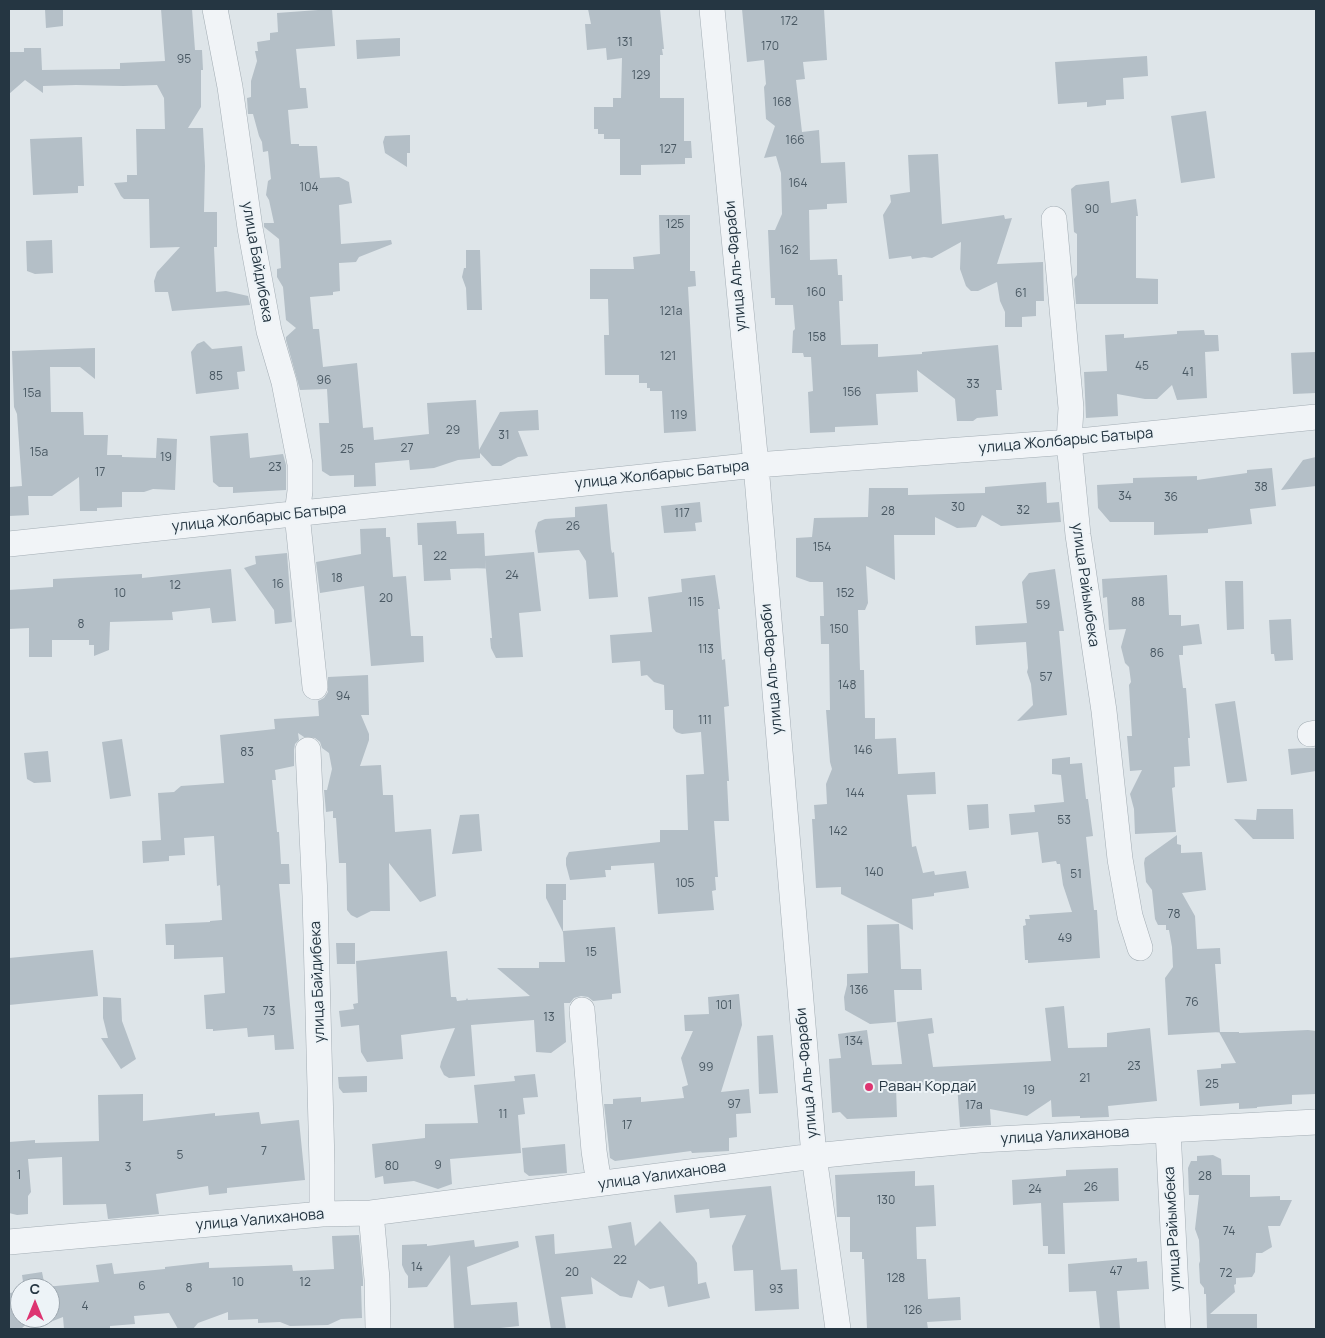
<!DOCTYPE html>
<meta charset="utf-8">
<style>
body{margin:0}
#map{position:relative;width:1325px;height:1338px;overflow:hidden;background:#dee5e9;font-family:Manrope,sans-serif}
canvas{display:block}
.frame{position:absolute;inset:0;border:10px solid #253642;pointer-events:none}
.north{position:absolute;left:10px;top:1278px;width:50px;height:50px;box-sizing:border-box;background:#edf3f7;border:1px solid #9da7af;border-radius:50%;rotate:0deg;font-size:14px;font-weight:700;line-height:20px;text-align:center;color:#253642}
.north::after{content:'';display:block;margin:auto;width:18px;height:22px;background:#dd3471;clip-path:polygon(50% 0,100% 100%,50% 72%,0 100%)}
</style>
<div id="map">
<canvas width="1325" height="1338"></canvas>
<div class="frame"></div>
<div class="north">С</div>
</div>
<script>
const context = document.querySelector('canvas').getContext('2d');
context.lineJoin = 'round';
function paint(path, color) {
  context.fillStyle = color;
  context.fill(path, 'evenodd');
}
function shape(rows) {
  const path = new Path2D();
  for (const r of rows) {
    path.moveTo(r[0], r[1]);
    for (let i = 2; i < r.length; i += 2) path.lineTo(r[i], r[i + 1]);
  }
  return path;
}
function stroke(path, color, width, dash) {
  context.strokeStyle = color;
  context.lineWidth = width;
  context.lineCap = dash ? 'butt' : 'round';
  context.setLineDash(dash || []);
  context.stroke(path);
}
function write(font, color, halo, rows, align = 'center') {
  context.font = font + ' Manrope,sans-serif';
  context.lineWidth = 4;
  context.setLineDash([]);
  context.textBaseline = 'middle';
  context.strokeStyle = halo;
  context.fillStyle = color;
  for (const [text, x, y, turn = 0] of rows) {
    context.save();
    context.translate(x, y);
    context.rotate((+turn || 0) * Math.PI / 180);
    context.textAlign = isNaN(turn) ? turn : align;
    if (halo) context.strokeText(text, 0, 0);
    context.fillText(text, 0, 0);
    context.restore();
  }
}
paint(shape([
 [45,9,63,9,63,26,46,28],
 [161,9,192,9,195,50,202,50,203,70,201,70,201,107,188,128,203,128,205,166,204,212,217,212,217,247,214,247,216,292,226,291,248,296,250,305,172,311,168,292,155,292,154,281,157,272,180,247,150,248,149,199,124,199,121,196,114,183,127,182,127,175,137,175,136,129,165,129,164,98,157,85,123,86,76,85,43,86,43,93,25,80,9,94,9,52,24,52,24,48,41,48,42,70,120,69,120,63,165,61],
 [332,9,335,46,296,49,300,88,306,88,308,108,288,110,291,144,299,144,299,146,317,146,320,178,339,177,349,182,352,203,339,205,341,244,391,240,392,244,359,257,356,262,339,263,340,291,333,292,333,295,310,297,313,329,319,329,323,367,357,363,363,428,373,427,374,440,429,434,427,403,476,400,479,450,500,412,538,410,539,430,518,431,528,456,518,457,501,466,492,466,480,453,480,458,458,460,434,468,410,470,409,460,375,463,376,486,354,487,354,475,330,476,322,471,319,423,329,423,327,389,300,390,286,340,286,337,296,328,286,320,283,287,277,277,277,269,281,268,279,239,264,227,264,223,274,223,269,200,266,195,268,181,271,179,268,151,263,152,262,142,259,136,253,114,248,114,247,98,251,97,251,81,257,61,255,51,258,51,257,42,270,40,270,33,278,32,277,13],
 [588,9,660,9,664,49,662,49,663,55,660,55,660,98,684,98,684,141,691,141,692,158,685,158,685,164,641,165,641,175,620,175,620,139,604,139,604,134,598,134,598,129,594,129,594,107,613,107,613,98,621,98,622,58,607,60,606,48,587,50,585,24,591,24],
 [742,9,824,9,827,60,803,62,805,79,796,80,802,132,819,130,821,163,845,162,847,203,827,204,827,209,809,210,810,260,837,259,838,275,842,275,843,301,839,301,841,345,878,344,878,357,922,354,922,352,998,345,1002,390,996,390,998,416,977,418,973,421,957,421,955,399,917,370,918,392,876,394,878,425,835,427,835,432,810,433,808,392,813,391,811,357,804,357,803,353,792,353,793,331,795,329,793,305,775,305,775,298,771,298,768,230,775,230,782,214,781,173,776,156,764,158,775,126,766,119,764,87,766,84,764,60,747,62],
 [400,38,400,56,357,59,356,40],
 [1147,56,1148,76,1123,78,1124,99,1106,100,1106,105,1087,107,1087,102,1058,104,1055,62],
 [1206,111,1215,178,1181,183,1171,116],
 [410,135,410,153,407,153,407,167,385,153,383,142,385,136],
 [82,137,84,186,78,186,78,193,33,195,30,139],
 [938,154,942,224,1004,215,1005,219,1012,218,997,264,1043,262,1044,301,1036,301,1036,316,1022,317,1022,327,1005,327,1005,312,1000,301,997,282,978,291,971,291,966,286,960,269,961,242,932,258,924,257,912,259,911,256,889,259,883,215,891,202,890,195,910,192,908,155],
 [1109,181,1111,203,1136,199,1138,216,1136,216,1136,278,1158,279,1158,304,1076,304,1074,279,1077,275,1077,234,1074,232,1071,189,1076,185],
 [659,215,690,215,690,271,695,271,696,286,688,287,696,431,664,433,662,391,650,391,650,388,647,388,647,383,639,383,639,375,605,375,604,335,609,335,608,299,590,299,590,269,634,269,633,257,660,254],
 [52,240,53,273,35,274,27,271,26,241],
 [466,250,480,250,482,310,467,310,466,288,462,277,464,268,466,268],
 [1204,330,1205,335,1218,335,1219,351,1205,352,1207,398,1177,400,1172,385,1157,399,1145,399,1117,394,1118,416,1086,418,1084,372,1107,371,1105,335,1124,334,1124,338,1177,334,1177,331],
 [204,341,212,349,242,346,245,371,237,372,239,389,196,394,191,352,197,344],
 [95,348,95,379,80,367,50,367,51,412,83,412,84,435,108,435,107,455,122,455,122,457,156,458,157,438,177,439,175,490,153,489,144,492,122,492,122,507,97,508,97,511,80,511,79,477,52,496,28,496,29,515,9,516,9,487,22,486,17,414,14,407,12,351],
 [1316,352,1316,393,1293,394,1291,353],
 [248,433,250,458,283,454,286,465,286,490,233,493,233,487,219,487,213,482,210,436],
 [1316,457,1316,486,1281,490,1303,460],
 [1272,468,1276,506,1250,509,1252,524,1208,529,1208,533,1154,535,1154,522,1110,522,1098,508,1097,485,1133,483,1133,478,1197,476,1197,480,1247,473,1247,470],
 [1046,482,1047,503,1059,502,1061,522,1001,526,982,515,976,527,957,528,935,517,935,535,894,535,895,580,866,566,868,603,865,610,858,610,860,670,864,670,865,718,875,718,875,739,896,738,898,774,935,772,936,794,907,795,912,847,916,846,923,873,934,871,935,875,966,871,969,888,934,893,934,896,912,899,913,930,841,894,841,887,816,888,812,819,815,819,814,805,827,804,826,784,832,769,830,762,826,710,830,710,829,644,821,644,820,616,824,616,823,582,810,582,796,577,796,538,812,537,814,518,868,517,869,488,908,488,908,495,985,493,985,487],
 [700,502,702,522,695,523,696,531,664,533,661,506],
 [607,504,611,549,612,553,614,552,618,597,589,599,586,561,579,550,538,553,535,531,538,522,545,519,575,517,575,507],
 [456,521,457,534,484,533,485,556,534,552,541,611,519,613,523,657,496,658,491,648,490,638,492,638,485,559,486,568,450,569,451,580,424,581,422,545,418,545,417,523],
 [386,528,386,537,390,537,393,577,406,576,411,636,423,636,424,662,371,666,364,586,320,593,316,562,361,554,360,529],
 [287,553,292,622,275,624,274,610,244,568,256,564,255,556],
 [231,569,236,621,212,623,210,608,172,612,173,620,110,622,109,650,94,656,94,645,89,645,89,640,52,640,52,657,29,657,29,628,9,629,9,590,53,587,53,579,142,574,142,578],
 [1055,569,1064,631,1059,631,1067,715,1017,721,1033,705,1031,684,1027,672,1028,668,1026,642,976,645,975,626,1027,623,1022,582,1029,573],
 [715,575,720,609,718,609,722,660,725,659,729,706,724,707,729,781,727,781,729,821,714,821,718,877,715,877,716,890,712,891,714,910,658,914,654,863,611,866,611,870,605,870,606,877,570,880,566,865,566,858,569,852,660,842,660,830,688,830,686,775,704,774,701,732,682,734,676,732,673,728,673,710,665,710,664,685,654,682,647,675,641,676,640,661,612,663,610,635,652,632,648,597,682,592,681,579],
 [1167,575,1169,615,1181,615,1181,626,1199,624,1202,644,1183,646,1183,655,1179,655,1183,688,1186,688,1190,738,1188,738,1190,766,1174,767,1175,787,1172,788,1176,832,1135,834,1134,809,1130,794,1142,770,1130,771,1127,736,1132,736,1129,685,1131,682,1129,667,1125,663,1121,647,1126,629,1109,630,1107,597,1103,598,1102,579],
 [1225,581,1243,581,1244,629,1227,630],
 [1291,619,1293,660,1275,661,1274,654,1271,654,1269,620],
 [368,675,369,715,361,715,369,734,369,740,360,766,381,765,383,795,393,795,395,832,431,829,436,896,420,902,389,863,390,911,371,911,357,918,351,915,347,910,346,863,339,863,336,818,333,818,333,811,326,812,324,790,327,790,332,769,329,753,322,748,320,742,315,738,304,737,298,733,299,740,295,744,294,750,294,766,275,770,276,780,272,780,277,832,279,832,281,864,289,864,290,884,279,884,294,1049,275,1050,274,1035,248,1037,247,1028,213,1031,213,1029,206,1029,204,995,225,993,223,957,174,959,174,945,166,945,165,924,210,922,210,921,222,920,220,885,217,886,214,836,184,838,185,855,169,856,169,861,143,863,142,841,161,840,158,793,174,792,181,786,224,783,220,735,275,729,274,719,319,716,318,701,324,698,328,692,328,677],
 [1235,701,1247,781,1227,783,1215,704],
 [122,739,131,796,110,799,102,742],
 [1305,748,1316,748,1316,771,1291,775,1288,749],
 [48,751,51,782,34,783,27,779,24,753],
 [1070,757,1070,764,1082,763,1086,799,1088,799,1093,836,1086,837,1094,910,1097,910,1100,958,1028,963,1028,960,1025,960,1023,926,1026,925,1025,919,1030,919,1029,915,1072,912,1063,885,1060,864,1057,864,1056,861,1042,863,1038,832,1011,835,1009,814,1035,812,1034,805,1064,802,1061,775,1052,774,1052,759],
 [988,804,989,828,969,830,967,805],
 [1257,809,1293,809,1294,839,1253,839,1234,819,1256,820],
 [479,814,482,851,452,854,460,815],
 [1177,835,1177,844,1181,845,1181,853,1202,852,1206,890,1182,893,1195,916,1197,949,1220,948,1221,964,1215,964,1220,1032,1168,1035,1165,978,1173,967,1172,947,1169,930,1166,930,1166,925,1158,925,1155,919,1152,890,1146,882,1144,863,1145,858],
 [546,884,566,884,566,900,563,900,563,931,615,927,621,993,612,994,612,999,593,1001,588,997,581,996,574,998,570,1003,564,1003,566,1042,551,1053,536,1052,534,1020,471,1025,475,1076,449,1078,444,1075,440,1067,441,1062,455,1028,401,1035,403,1059,367,1062,361,1052,359,1025,341,1027,339,1011,354,1009,353,1004,358,1003,356,961,447,951,451,997,456,997,457,1001,466,1000,467,998,468,1000,530,996,497,968,539,968,539,962,565,962,563,932,546,898],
 [899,924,901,969,921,969,922,990,894,990,896,1022,870,1024,845,1010,844,997,847,985,847,974,868,973,867,925],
 [336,943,355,943,355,964,337,964],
 [93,950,98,996,9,1005,9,958],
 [739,994,742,1025,721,1092,749,1089,751,1113,736,1114,737,1137,729,1138,729,1151,692,1153,691,1151,615,1161,610,1158,604,1104,613,1104,613,1099,641,1097,641,1102,684,1098,682,1087,688,1085,681,1058,693,1031,685,1031,684,1015,709,1014,708,997],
 [103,997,121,998,122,1021,136,1059,121,1069,101,1038,108,1038,103,1018],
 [1064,1006,1068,1048,1107,1047,1107,1033,1150,1028,1157,1101,1108,1106,1109,1117,1080,1118,1080,1116,1052,1117,1051,1100,1027,1116,990,1109,991,1125,960,1127,957,1083,896,1087,897,1117,847,1119,840,1112,832,1113,829,1059,841,1058,838,1034,867,1030,872,1065,902,1064,897,1022,932,1018,934,1033,928,1034,933,1067,1051,1061,1045,1008],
 [1308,1030,1316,1031,1316,1094,1292,1095,1292,1104,1257,1107,1257,1108,1239,1109,1239,1103,1200,1106,1197,1070,1221,1068,1221,1064,1236,1063,1219,1032,1239,1032,1239,1033],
 [773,1035,778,1093,759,1094,757,1036],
 [535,1074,538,1097,523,1098,525,1114,518,1115,521,1153,450,1159,452,1184,438,1189,414,1181,384,1184,383,1176,375,1178,372,1144,425,1138,425,1124,478,1123,474,1085,515,1081,514,1076],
 [367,1076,367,1092,343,1093,339,1088,338,1077],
 [143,1094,143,1121,215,1113,215,1116,259,1112,261,1124,299,1120,305,1180,227,1188,227,1193,209,1195,208,1186,156,1194,159,1214,108,1219,106,1204,63,1205,62,1157,28,1159,31,1192,28,1196,28,1214,17,1215,9,1213,9,1142,35,1140,35,1143,99,1141,98,1095],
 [565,1144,567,1173,529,1176,524,1172,522,1148],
 [1213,1155,1221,1159,1222,1175,1250,1175,1250,1197,1280,1196,1280,1200,1292,1200,1280,1226,1268,1226,1272,1247,1262,1253,1256,1253,1255,1272,1252,1277,1236,1278,1236,1284,1234,1285,1235,1292,1210,1314,1257,1314,1257,1329,1207,1329,1206,1294,1204,1294,1204,1288,1200,1283,1199,1264,1200,1261,1199,1240,1195,1229,1199,1195,1189,1195,1188,1168,1191,1161,1197,1161,1197,1156],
 [1118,1168,1119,1201,1063,1203,1065,1254,1048,1254,1048,1246,1043,1246,1041,1203,1013,1205,1012,1180,1066,1176,1066,1170],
 [915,1171,915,1186,934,1185,936,1226,916,1227,917,1259,926,1259,928,1299,960,1297,961,1320,927,1322,928,1329,867,1329,864,1259,862,1259,862,1252,850,1252,850,1217,837,1217,835,1175],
 [771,1186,781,1270,797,1269,799,1309,755,1311,753,1270,734,1271,732,1246,746,1215,710,1218,709,1209,676,1213,674,1195],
 [660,1221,694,1258,697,1263,698,1284,706,1282,710,1298,668,1307,664,1286,650,1289,638,1280,632,1298,620,1296,591,1277,593,1294,561,1297,566,1329,551,1329,535,1236,554,1234,555,1254,612,1248,608,1226,631,1222,635,1246],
 [359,1235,363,1280,363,1286,361,1286,362,1318,341,1319,328,1325,290,1326,280,1322,258,1323,258,1319,228,1320,228,1312,198,1323,193,1329,178,1329,169,1313,134,1316,135,1324,110,1326,110,1329,64,1329,63,1317,40,1326,35,1326,29,1322,22,1328,9,1329,9,1293,20,1292,20,1318,50,1318,50,1288,24,1288,22,1275,42,1272,45,1287,99,1282,96,1265,112,1263,114,1274,165,1269,165,1267,209,1262,209,1268,292,1265,293,1271,334,1269,332,1236],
 [474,1240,475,1247,518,1241,519,1247,467,1267,471,1305,517,1302,519,1326,491,1329,454,1329,450,1255,427,1287,408,1288,408,1276,405,1272,402,1265,402,1245,427,1244,427,1246],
 [1137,1258,1137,1262,1147,1261,1149,1289,1117,1291,1120,1329,1100,1329,1096,1291,1069,1292,1068,1264]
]), '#b4bfc7');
const minor = shape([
 [215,9,230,87,250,228,269,331,284,382,300,464,300,491,297,514,315,687],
 [712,9,756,465,814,1156,838,1329],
 [1054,219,1071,408,1069,442,1078,535,1104,711,1120,859,1130,916,1140,948],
 [9,544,756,465,1069,442,1316,417],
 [1310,734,1316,733],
 [308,750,315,896,322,1164,322,1214],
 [582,1010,594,1151,599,1184],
 [1168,1130,1178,1329],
 [371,1213,377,1279,378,1329],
 [9,1242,322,1214,371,1213,814,1156,893,1148,979,1140,1316,1122]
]);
stroke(minor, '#a3adb4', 26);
stroke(minor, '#f1f4f7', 25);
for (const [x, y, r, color] of [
 [869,1087,5,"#dd3471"]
]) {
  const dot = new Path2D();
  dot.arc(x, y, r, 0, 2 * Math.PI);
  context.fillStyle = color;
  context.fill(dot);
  stroke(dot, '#edf3f7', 2);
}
write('12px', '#495863', null, [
 ["172",789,22],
 ["131",625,43],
 ["170",770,47],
 ["95",184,60],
 ["129",641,76],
 ["168",782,103],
 ["166",795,141],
 ["127",668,150],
 ["164",798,184],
 ["104",309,188],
 ["90",1092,210],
 ["125",675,225],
 ["162",789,251],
 ["160",816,293],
 ["61",1021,294],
 ["121а",671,312],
 ["158",817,338],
 ["121",668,357],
 ["45",1142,367],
 ["41",1188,373],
 ["85",216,377],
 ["96",324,381],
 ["33",973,385],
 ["156",852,393],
 ["15а",32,394],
 ["119",679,416],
 ["29",453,431],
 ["31",504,436],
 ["27",407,449],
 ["25",347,450],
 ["15а",39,453],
 ["19",166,458],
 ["23",275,468],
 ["17",100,473],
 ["38",1261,488],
 ["34",1125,497],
 ["36",1171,498],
 ["30",958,508],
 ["32",1023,511],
 ["28",888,512],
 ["117",682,514],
 ["26",573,527],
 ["154",822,548],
 ["22",440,557],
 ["24",512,576],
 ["18",337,579],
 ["16",278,585],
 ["12",175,586],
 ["10",120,594],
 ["152",845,594],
 ["20",386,599],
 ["115",696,603],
 ["88",1138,603],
 ["59",1043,606],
 ["8",81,625],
 ["150",839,630],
 ["113",706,650],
 ["86",1157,654],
 ["57",1046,678],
 ["148",847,686],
 ["94",343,697],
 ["111",705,721],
 ["146",863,751],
 ["83",247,753],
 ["144",855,794],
 ["53",1064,821],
 ["142",838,832],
 ["140",874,873],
 ["51",1076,875],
 ["105",685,884],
 ["78",1174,915],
 ["49",1065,939],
 ["15",591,953],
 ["136",859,991],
 ["76",1192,1003],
 ["101",724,1006],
 ["73",269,1012],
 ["13",549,1018],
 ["134",854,1042],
 ["23",1134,1067],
 ["99",706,1068],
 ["21",1085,1079],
 ["25",1212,1085],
 ["19",1029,1091],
 ["97",734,1105],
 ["17а",974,1106],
 ["11",503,1115],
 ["17",627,1126],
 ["7",264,1152],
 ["5",180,1156],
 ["9",438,1166],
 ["80",392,1167],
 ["3",128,1168],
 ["1",19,1176],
 ["28",1205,1177],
 ["26",1091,1188],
 ["24",1035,1190],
 ["130",886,1201],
 ["74",1229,1232],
 ["22",620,1261],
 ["14",417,1268],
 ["47",1116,1272],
 ["20",572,1273],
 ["72",1226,1274],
 ["128",896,1279],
 ["10",238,1283],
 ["12",305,1283],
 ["6",142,1287],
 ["8",189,1289],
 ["93",776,1290],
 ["4",85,1307],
 ["126",913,1311]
]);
write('15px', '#253642', '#edf3f7', [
 ["улица Байдибека",257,262,80],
 ["улица Аль-Фараби",736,266,-95],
 ["улица Жолбарыс Батыра",1066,441,-5],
 ["улица Жолбарыс Батыра",662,475,-6],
 ["улица Жолбарыс Батыра",259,518,-6],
 ["улица Райымбека",1085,585,82],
 ["улица Аль-Фараби",772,669,-95],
 ["улица Байдибека",318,982,-92],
 ["улица Аль-Фараби",807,1073,-95],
 ["улица Уалиханова",1065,1136,-3],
 ["улица Уалиханова",662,1176,-8],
 ["улица Уалиханова",260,1220,-5],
 ["улица Райымбека",1173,1229,-93]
]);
write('15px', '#253642', '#edf3f7', [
 ["Раван Кордай",879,1087]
], 'left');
</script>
